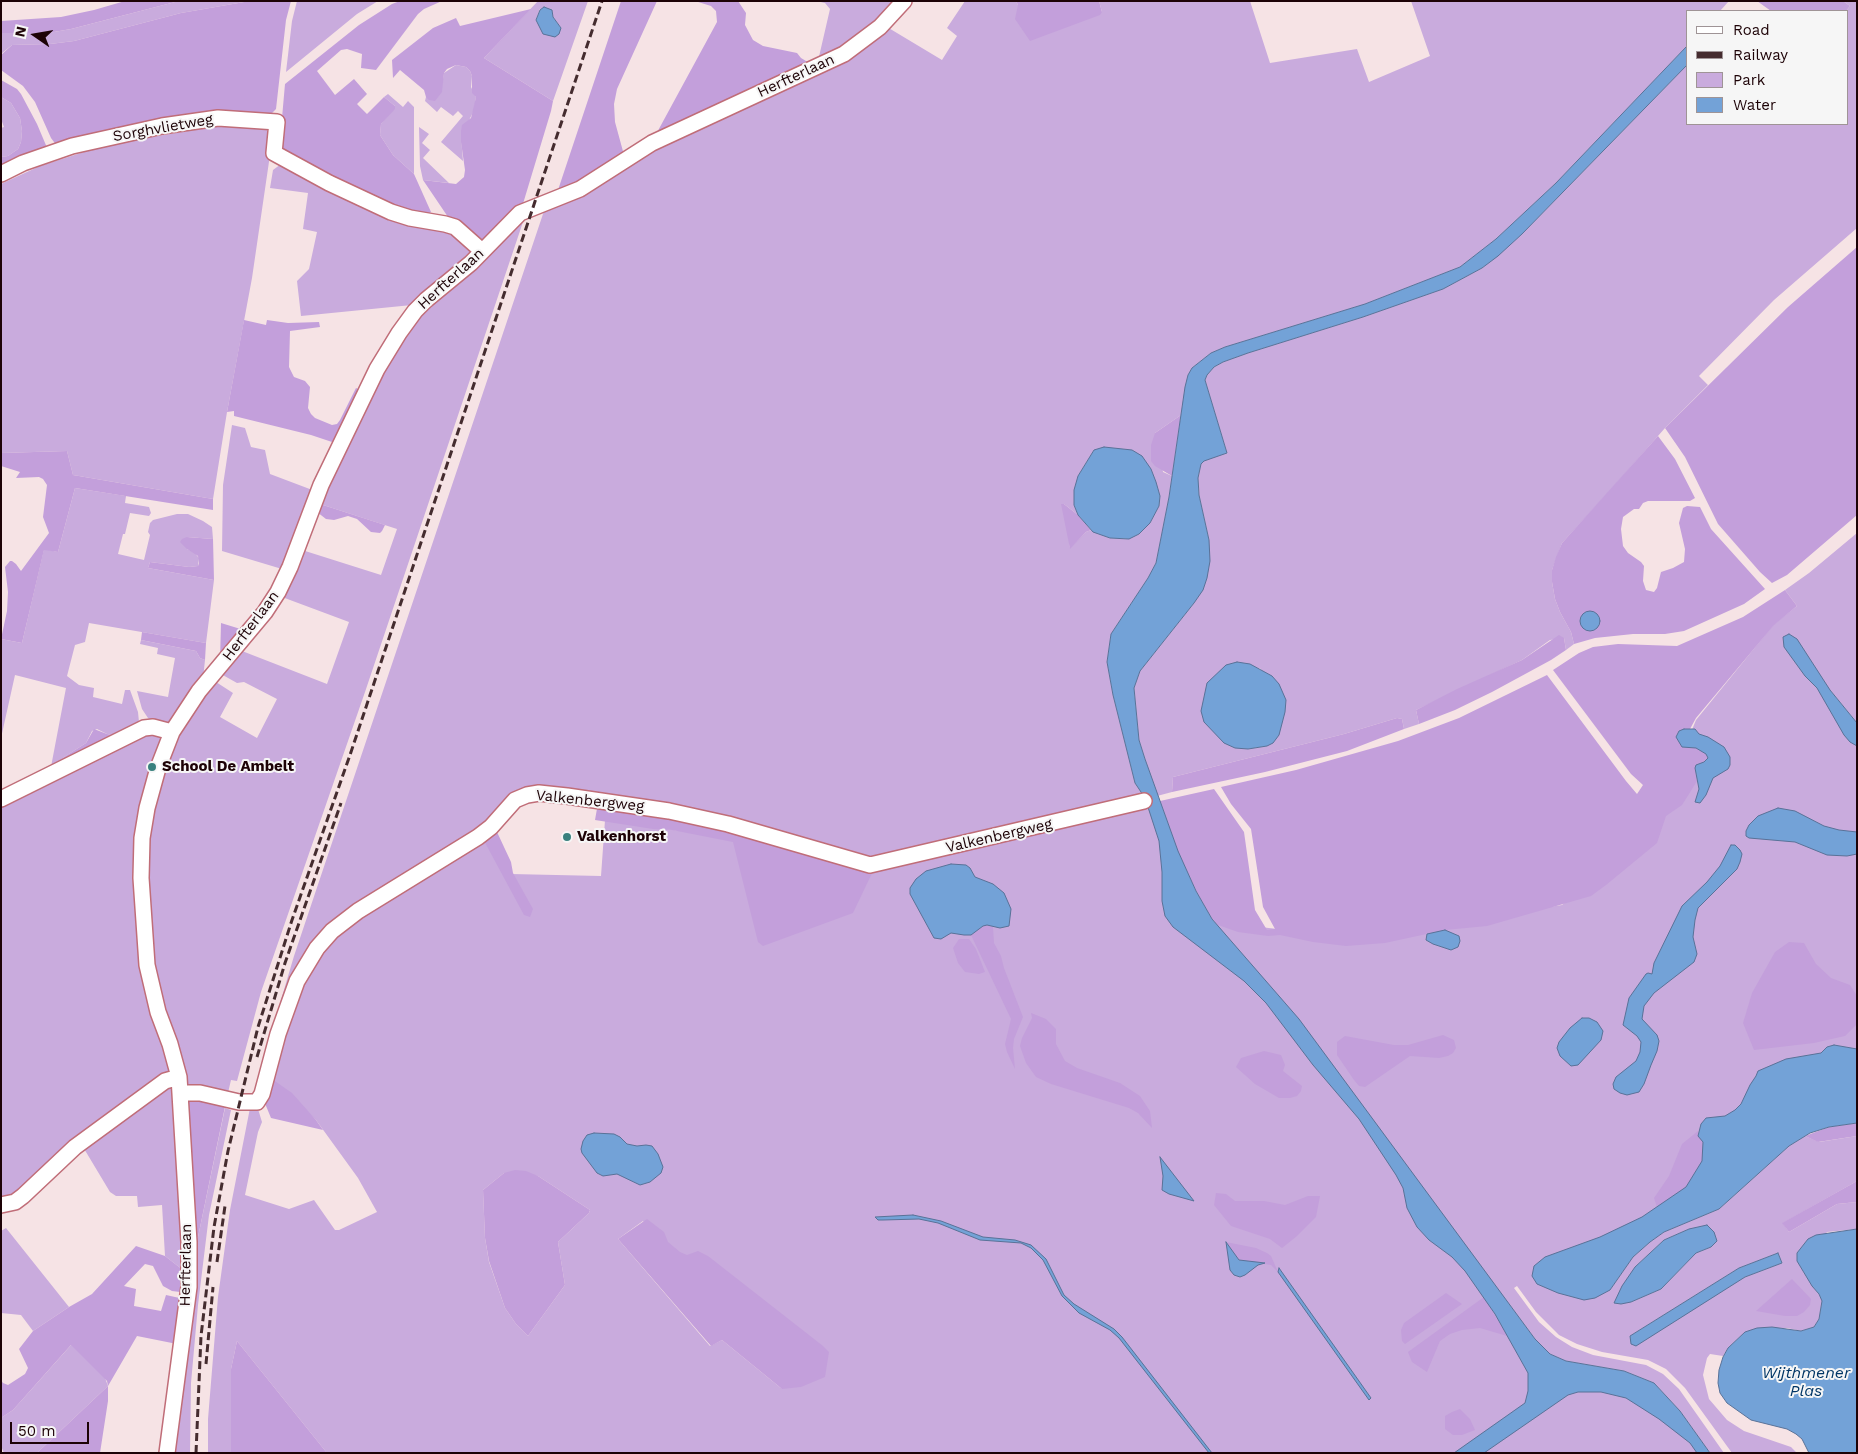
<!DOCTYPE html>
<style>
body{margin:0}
#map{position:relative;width:1858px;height:1454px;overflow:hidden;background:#f6e3e5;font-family:"Work Sans",sans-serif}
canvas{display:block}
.frame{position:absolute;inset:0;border:2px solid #1d0206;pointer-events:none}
.legend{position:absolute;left:1686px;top:10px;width:162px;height:115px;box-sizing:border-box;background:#f6f6f6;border:1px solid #9f9496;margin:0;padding:6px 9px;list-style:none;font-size:15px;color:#1d0206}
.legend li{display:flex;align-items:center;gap:10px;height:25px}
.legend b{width:25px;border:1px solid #9f9496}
.north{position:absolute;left:10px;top:10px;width:50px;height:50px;-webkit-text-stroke:4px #f6f6f6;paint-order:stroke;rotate:283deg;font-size:14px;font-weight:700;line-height:20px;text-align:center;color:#1d0206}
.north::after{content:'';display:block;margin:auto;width:18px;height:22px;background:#1d0206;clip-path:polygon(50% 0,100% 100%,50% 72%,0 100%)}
.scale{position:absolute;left:10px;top:1422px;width:79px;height:22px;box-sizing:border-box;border:2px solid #1d0206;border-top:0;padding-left:6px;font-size:15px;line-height:18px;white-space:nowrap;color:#1d0206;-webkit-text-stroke:4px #f6f6f6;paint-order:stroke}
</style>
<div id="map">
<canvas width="1858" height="1454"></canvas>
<div class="frame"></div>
<ul class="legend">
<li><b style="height:6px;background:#fff"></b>Road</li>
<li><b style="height:6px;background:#452c2f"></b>Railway</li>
<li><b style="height:14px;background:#c9abdd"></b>Park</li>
<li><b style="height:14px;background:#73a2d7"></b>Water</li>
</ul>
<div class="north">N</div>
<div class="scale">50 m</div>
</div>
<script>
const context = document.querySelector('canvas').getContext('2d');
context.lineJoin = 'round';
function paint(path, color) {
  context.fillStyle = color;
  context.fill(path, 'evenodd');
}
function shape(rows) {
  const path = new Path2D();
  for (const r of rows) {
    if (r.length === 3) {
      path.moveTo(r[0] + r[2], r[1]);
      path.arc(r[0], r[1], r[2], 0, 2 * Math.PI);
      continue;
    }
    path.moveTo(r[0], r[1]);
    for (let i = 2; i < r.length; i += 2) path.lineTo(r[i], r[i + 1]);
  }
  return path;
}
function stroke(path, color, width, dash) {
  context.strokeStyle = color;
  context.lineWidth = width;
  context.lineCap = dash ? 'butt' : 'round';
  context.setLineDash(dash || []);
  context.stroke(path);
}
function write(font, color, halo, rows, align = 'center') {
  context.font = font + ' "Work Sans",sans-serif';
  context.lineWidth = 4;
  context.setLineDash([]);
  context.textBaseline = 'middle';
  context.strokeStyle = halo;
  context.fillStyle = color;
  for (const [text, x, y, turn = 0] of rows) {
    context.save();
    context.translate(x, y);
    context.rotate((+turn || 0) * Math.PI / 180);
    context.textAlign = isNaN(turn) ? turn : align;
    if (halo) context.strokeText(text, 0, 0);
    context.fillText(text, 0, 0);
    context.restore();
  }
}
paint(shape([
 [179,1,250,1,181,13,74,41,50,44,12,45,1,54,1,33,48,33,71,29],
 [297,1,378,1,357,14,286,72,292,21],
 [538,1,588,1,553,101,484,58],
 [540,9,552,10,553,17,561,28,539,24,536,20],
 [816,1,897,1,858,38,818,61,830,9,825,3],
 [965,1,1016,1,1018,5,1102,12,1099,1,1250,1,1270,63,1357,49,1369,82,1430,56,1411,1,1729,1,1720,11,1687,11,1687,46,1556,183,1496,239,1460,267,1365,304,1225,347,1211,353,1192,368,1188,375,1181,415,1155,433,1163,472,1172,476,1169,497,1156,563,1148,578,1111,634,1107,662,1113,695,1135,783,1145,798,875,862,779,830,693,809,544,791,493,820,318,942,260,1092,254,1091,294,956,545,208,887,27,942,60,957,36,947,28],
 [1094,450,1132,450,1151,469,1160,496,1159,506,1150,523,1139,534,1126,539,1110,538,1091,530,1086,532,1070,548,1064,504,1078,515,1074,505,1078,476],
 [1843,1,1857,1,1857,228,1774,300,1699,376,1708,385,1665,428,1608,493,1562,543,1552,570,1552,582,1555,599,1560,612,1571,632,1574,644,1566,650,1564,638,1550,640,1522,660,1416,710,1419,724,1404,729,1402,719,1397,718,1344,734,1173,777,1172,792,1157,796,1139,740,1134,688,1140,671,1194,603,1209,540,1199,495,1198,478,1201,464,1206,459,1227,453,1205,380,1207,375,1213,368,1223,362,1248,353,1363,317,1443,289,1482,268,1522,234,1687,65,1687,124,1847,124,1846,11,1850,6],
 [1237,662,1261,669,1267,746,1248,749],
 [456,65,466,67,470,71,472,76,471,87,476,97,474,110,461,137,463,161,441,142,463,116,458,111,453,116,441,107,437,112,425,101,426,97,443,79,444,73],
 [388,94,403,107,408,101,414,107,414,174,393,155,380,135,381,124,395,106,384,97],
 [1,97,11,103,20,118,22,131,21,142,18,149,8,156,1,157,1,128,4,127,1,119],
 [243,122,266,128,270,134,271,148,252,278,227,412,213,499,73,475,67,451,1,453,1,184,40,166,84,152,139,139],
 [419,127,429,134,422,143,430,150,423,158,449,183,423,180,420,166],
 [281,164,443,226,470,248,469,256,412,305,301,316,297,281,309,269,317,232,303,229,308,193,270,188,273,170],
 [526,213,365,692,261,992,237,1081,231,1080,227,1097,192,1089,184,1084,150,964,147,829,169,752,189,714,216,682,233,693,220,717,257,738,277,699,244,682,237,683,221,674,242,651,327,684,349,622,282,597,302,550,381,575,397,529,320,504,367,399,411,324],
 [232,425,245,428,251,447,265,450,270,474,315,491,282,569,222,551,223,485],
 [75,488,126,496,125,503,149,507,151,513,149,516,130,513,125,534,123,534,118,554,144,560,150,535,148,532,150,523,153,520,177,514,188,514,203,521,212,527,213,539,187,537,187,549,194,552,199,558,198,566,189,567,150,562,148,568,214,580,206,643,89,623,85,642,75,645,67,676,79,685,94,688,93,697,122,704,125,690,130,690,138,712,139,722,138,725,120,737,107,734,97,729,92,731,86,743,64,757,62,767,50,772,66,688,15,675,1,738,1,639,22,643,44,549,58,552],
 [1857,533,1857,723,1830,690,1857,734,1857,1112,1752,1146,1578,1267,1610,1290,1633,1257,1650,1242,1664,1232,1719,1209,1789,1146,1805,1136,1819,1142,1857,1136,1857,1181,1783,1223,1789,1232,1837,1204,1857,1202,1857,1229,1827,1232,1803,1271,1819,1294,1822,1301,1819,1319,1814,1327,1801,1331,1787,1328,1745,1332,1728,1348,1723,1356,1710,1354,1707,1358,1703,1375,1709,1399,1727,1420,1744,1431,1791,1447,1797,1453,1732,1453,1685,1388,1666,1369,1648,1360,1602,1352,1577,1344,1559,1335,1536,1312,1517,1286,1514,1288,1539,1322,1556,1337,1572,1347,1593,1355,1646,1365,1663,1374,1679,1389,1724,1453,1710,1453,1680,1411,1654,1383,1624,1371,1566,1361,1550,1354,1535,1339,1502,1295,1553,1371,1654,1400,1700,1453,327,1453,237,1341,231,1369,231,1453,208,1453,208,1419,218,1297,230,1210,250,1108,258,1109,262,1122,258,1132,245,1195,289,1209,314,1200,335,1230,339,1230,377,1212,358,1178,316,1120,269,1077,290,1008,330,938,484,837,511,874,601,876,605,820,736,839,872,867,1159,800,1207,921,1357,938,1562,905,1627,854,1689,737,1696,720,1774,624,1797,606,1785,590,1809,573],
 [504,1173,538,1176,590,1210,589,1213,558,1242,565,1285,528,1336,516,1324,505,1308,489,1262,485,1238,483,1190],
 [643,1221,782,1389,722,1340,710,1346,618,1239],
 [1689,1229,1711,1247,1696,1253,1661,1289,1631,1302,1635,1267,1664,1240],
 [1778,1253,1782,1263,1745,1277,1630,1336,1739,1268],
 [141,640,196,651,200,658,205,660,203,679,171,723,152,722,148,718,142,709,137,691,168,697,175,658,157,654,158,648,140,644],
 [150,733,162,736,162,743,136,849,171,1072,14,1198,1,1200,1,805],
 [173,1082,177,1102,183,1270,165,1256,162,1205,138,1207,137,1196,116,1196,110,1192,83,1147],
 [225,1108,231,1110,209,1215,198,1305,191,1383,190,1453,170,1453,192,1242,198,1237],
 [6,1228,69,1307,33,1331,21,1315,1,1313,1,1231],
 [72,1344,105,1378,108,1386,37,1453,4,1453,1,1446,1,1418,13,1410]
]), '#c9abdd');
paint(shape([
 [125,1,179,1,71,29,48,33,1,33,1,21,61,17,94,10],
 [250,1,291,1,286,20,276,109,270,115,57,146,51,138,35,102,23,86,1,70,1,55,12,45,50,44,74,41,181,13],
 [400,1,442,1,424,9,418,14,376,70,361,68,362,54,347,49,341,50,317,71,335,95,354,79,367,94,357,104,367,114,384,97,395,106,395,109,381,124,380,135,393,155,414,174,431,212,426,216,405,211,279,152,285,84,359,25,392,4],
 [621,1,657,1,617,89,614,104,615,122,624,155,556,196],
 [695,1,738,1,746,13,745,25,753,40,763,46,797,53,801,58,811,64,654,138,717,22,716,11,711,6],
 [1016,1,1099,1,1102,12,1100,15,1030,41,1015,19,1018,5],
 [1757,1,1843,1,1850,6,1846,11,1771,11],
 [531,9,484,58,553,101,551,111,522,207,484,241,477,240,448,217,423,180,456,184,464,177,465,170,461,142,461,131,462,125,471,118,476,97,472,93,472,76,470,71,466,67,456,65,447,69,444,73,442,92,435,101,429,100,426,97,424,90,400,70,393,78,392,60,433,28,456,18,460,26],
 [1,80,17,89,21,94,37,124,48,150,1,170,1,157,8,156,18,149,21,142,22,131,20,118,11,103,1,97],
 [1857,247,1857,515,1787,575,1772,583,1760,572,1718,524,1685,457,1665,428,1788,307],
 [244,320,266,325,267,320,288,323,319,322,320,327,290,331,289,367,294,377,305,381,310,387,308,408,311,414,315,418,332,425,337,424,340,420,356,388,360,390,335,443,311,435,234,416,234,411,227,412],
 [1181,415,1172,476,1155,466,1151,461,1151,445,1155,433],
 [1658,436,1675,459,1695,498,1690,501,1648,501,1643,503,1639,509,1634,509,1623,517,1621,529,1623,546,1628,553,1641,562,1644,566,1643,581,1646,590,1654,592,1657,588,1661,572,1673,568,1684,562,1685,549,1679,523,1683,508,1687,506,1700,507,1711,529,1765,589,1744,604,1684,631,1665,634,1633,634,1595,638,1574,644,1571,632,1560,612,1555,599,1552,582,1552,570,1556,557,1562,543],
 [67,451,73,475,213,499,213,510,75,488,58,552,44,550,22,643,1,639,7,611,8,592,5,567,10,561,12,561,16,564,21,571,49,533,43,517,47,485,43,479,39,477,16,478,20,472,1,466,1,453],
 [320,504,385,525,382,531,380,533,371,532,357,519,348,516,334,520,326,519,317,512],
 [1061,504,1064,504,1078,515,1091,530,1086,532,1070,549],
 [187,537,213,539,214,580,148,568,150,562,189,567,198,566,199,563,198,556,187,549,180,542,182,539],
 [1785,590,1797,606,1774,625,1696,718,1690,729,1684,729,1686,748,1696,748,1706,754,1708,758,1695,768,1697,781,1689,794,1682,805,1666,816,1657,843,1606,885,1591,896,1487,926,1445,930,1385,943,1346,946,1313,942,1280,935,1268,936,1238,932,1218,925,1212,919,1196,891,1178,851,1160,801,1214,789,1244,832,1255,910,1267,930,1275,929,1263,907,1251,829,1231,804,1221,787,1296,770,1398,741,1459,718,1547,675,1626,781,1637,794,1643,785,1631,774,1553,670,1579,653,1593,647,1618,644,1677,646,1743,617],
 [221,623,247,631,220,661],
 [142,632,206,643,205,660,200,658,196,651,141,640],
 [1559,635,1564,638,1566,650,1551,660,1492,692,1455,710,1419,724,1416,710,1457,689,1522,660],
 [1397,718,1402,719,1404,729,1347,751,1265,772,1172,792,1173,777,1344,734],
 [94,729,107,734,117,736,62,767,64,757,86,743],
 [598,803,730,828,874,869,853,913,763,946,758,942,733,842,672,830,653,829,595,820],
 [497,832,511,862,513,873,533,909,530,917,524,915,482,837],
 [987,925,993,927,994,943,1001,956,1004,968,1023,1017,1014,1039,1013,1048,1015,1069,1007,1052,1005,1044,1011,1019,971,935,983,926],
 [959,939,969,939,976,949,985,972,979,974,965,972,958,963,953,948],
 [1789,942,1804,943,1816,964,1831,978,1850,985,1857,996,1857,1024,1845,1036,1814,1043,1754,1050,1743,1023,1752,993,1775,952],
 [1031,1013,1046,1019,1056,1029,1056,1044,1065,1061,1077,1068,1120,1083,1140,1096,1150,1111,1152,1128,1138,1113,1129,1108,1051,1084,1036,1077,1026,1063,1020,1046,1022,1038,1032,1018],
 [1443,1035,1454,1040,1456,1048,1453,1053,1448,1056,1439,1058,1410,1056,1365,1087,1359,1086,1354,1080,1337,1055,1337,1042,1345,1036,1394,1045,1408,1045],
 [1264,1051,1281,1055,1285,1065,1283,1071,1302,1086,1301,1091,1297,1096,1290,1098,1279,1098,1255,1084,1236,1067,1241,1058],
 [269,1077,292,1093,316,1120,323,1130,271,1118,264,1101],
 [188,1098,226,1102,198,1237,192,1242],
 [1857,1123,1857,1136,1818,1142,1805,1136,1829,1127],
 [1698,1131,1698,1136,1703,1142,1704,1149,1702,1161,1686,1187,1657,1207,1654,1198,1669,1176,1682,1144],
 [515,1170,526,1171,538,1176,590,1210,589,1213,558,1242,565,1285,528,1336,516,1324,505,1308,489,1261,485,1238,483,1190,504,1173],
 [1857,1181,1857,1202,1837,1204,1789,1232,1782,1223],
 [1216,1193,1226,1194,1235,1201,1264,1201,1285,1205,1308,1196,1320,1196,1316,1217,1297,1236,1282,1248,1270,1239,1231,1226,1214,1205],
 [647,1219,664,1232,668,1242,680,1252,687,1255,698,1251,708,1256,823,1346,829,1352,825,1377,801,1387,782,1389,722,1340,711,1346,618,1239],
 [1226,1242,1256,1248,1267,1253,1271,1256,1278,1272,1271,1265,1239,1260],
 [136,1246,165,1256,183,1270,180,1292,172,1291,163,1286,153,1266,145,1264,124,1286,136,1289,134,1306,161,1311,166,1295,184,1299,177,1344,137,1336,108,1386,108,1401,100,1453,37,1453,108,1386,107,1381,71,1345,13,1410,1,1418,1,1380,3,1383,8,1385,25,1374,28,1368,19,1349,33,1331,69,1307,92,1294],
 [1792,1279,1811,1299,1810,1305,1804,1312,1797,1316,1785,1316,1756,1311],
 [1446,1293,1462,1304,1405,1344,1402,1341,1401,1330,1404,1323],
 [1484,1297,1507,1336,1480,1328,1462,1330,1450,1334,1440,1341,1427,1372,1412,1362,1408,1352],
 [237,1341,327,1453,231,1453,231,1369],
 [1460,1409,1470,1419,1475,1430,1462,1435,1453,1435,1445,1429,1445,1416,1452,1412]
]), '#c39fdb');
const water = shape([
 [544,7,552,10,553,17,561,28,559,34,555,37,543,34,536,20,540,10,544,7],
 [1687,46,1687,65,1522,234,1498,256,1482,268,1443,289,1363,317,1248,353,1223,362,1214,367,1207,375,1205,380,1227,453,1204,461,1201,464,1198,478,1199,495,1209,540,1210,561,1207,578,1203,590,1194,603,1140,671,1134,688,1139,740,1145,759,1178,851,1196,891,1212,919,1299,1019,1535,1339,1550,1354,1566,1361,1624,1371,1654,1383,1680,1411,1710,1453,1697,1453,1690,1443,1659,1419,1626,1398,1601,1392,1578,1392,1568,1395,1484,1453,1454,1453,1525,1403,1528,1391,1528,1373,1495,1314,1465,1271,1452,1257,1429,1240,1417,1227,1407,1208,1403,1188,1396,1175,1359,1119,1313,1065,1266,1003,1244,981,1173,927,1165,916,1162,901,1162,872,1159,841,1145,798,1135,783,1113,695,1107,662,1111,634,1148,578,1156,563,1169,497,1185,387,1188,375,1192,368,1211,353,1225,347,1365,304,1460,267,1496,239,1556,183,1687,46],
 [1104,447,1132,450,1142,456,1151,469,1156,482,1160,496,1159,506,1150,523,1139,534,1129,539,1110,538,1093,532,1078,515,1074,505,1074,490,1078,476,1094,450,1104,447],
 [1590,621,10],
 [1789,634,1797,639,1830,690,1857,723,1857,746,1850,742,1844,735,1817,688,1805,676,1784,647,1783,637,1789,634],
 [1237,662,1250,664,1272,676,1279,684,1286,700,1285,712,1279,735,1273,743,1267,746,1248,749,1235,748,1224,743,1204,722,1201,711,1207,683,1226,665,1237,662],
 [1684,729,1695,729,1699,734,1708,737,1724,747,1730,757,1730,765,1728,769,1713,778,1706,795,1700,803,1695,802,1699,789,1695,768,1696,765,1704,762,1708,758,1706,754,1696,748,1682,747,1676,737,1679,731,1684,729],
 [1778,808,1795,811,1824,826,1839,830,1857,832,1857,854,1847,856,1827,855,1795,842,1749,838,1746,836,1746,831,1749,825,1758,816,1778,808],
 [1731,845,1735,845,1740,850,1742,854,1740,862,1737,869,1698,908,1695,920,1693,937,1697,954,1694,962,1654,993,1644,1006,1642,1019,1657,1035,1659,1041,1657,1051,1651,1065,1644,1084,1639,1092,1627,1095,1620,1093,1614,1089,1613,1084,1616,1077,1636,1061,1640,1052,1641,1042,1637,1036,1623,1025,1629,998,1646,974,1648,973,1652,974,1654,963,1682,906,1707,882,1720,866,1731,845],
 [951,864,966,865,970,868,975,877,993,884,1004,893,1011,909,1009,926,1000,928,987,925,983,926,971,935,964,935,951,933,941,939,934,938,910,894,910,888,916,879,926,871,951,864],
 [1445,930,1459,936,1460,941,1458,947,1451,950,1433,944,1426,940,1427,934,1445,930],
 [1582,1018,1589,1018,1597,1022,1603,1031,1601,1040,1578,1065,1571,1066,1560,1056,1557,1048,1559,1042,1570,1028,1582,1018],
 [1834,1045,1857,1049,1857,1123,1829,1127,1810,1133,1789,1146,1719,1209,1664,1232,1650,1242,1633,1257,1610,1290,1595,1298,1584,1300,1558,1293,1537,1284,1532,1276,1534,1266,1545,1257,1600,1237,1642,1217,1686,1187,1702,1161,1703,1142,1698,1136,1701,1124,1706,1118,1725,1116,1735,1110,1741,1104,1750,1085,1756,1076,1758,1071,1786,1059,1821,1053,1827,1047,1834,1045],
 [594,1133,614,1134,620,1137,627,1144,637,1146,646,1145,652,1146,658,1154,663,1167,661,1173,650,1182,640,1185,617,1174,603,1176,597,1173,582,1153,581,1149,583,1141,587,1135,594,1133],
 [1160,1157,1194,1201,1169,1194,1162,1190,1163,1176,1160,1157],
 [913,1215,941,1221,983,1237,1015,1240,1031,1245,1046,1259,1064,1295,1074,1304,1114,1329,1122,1337,1212,1453,1209,1453,1119,1338,1110,1330,1079,1313,1062,1296,1043,1260,1031,1248,1021,1243,980,1240,938,1223,919,1219,883,1220,878,1220,875,1217,913,1215],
 [1707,1225,1714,1232,1717,1241,1711,1247,1696,1253,1661,1289,1631,1302,1621,1304,1614,1303,1622,1286,1635,1267,1664,1240,1689,1229,1707,1225],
 [1857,1229,1857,1453,1809,1453,1802,1439,1796,1434,1787,1429,1751,1420,1727,1403,1720,1393,1718,1383,1719,1370,1723,1357,1728,1348,1745,1332,1757,1328,1772,1327,1801,1331,1814,1327,1819,1319,1822,1301,1819,1294,1812,1286,1797,1261,1797,1253,1808,1239,1816,1235,1857,1229],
 [1226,1242,1239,1260,1265,1263,1258,1265,1245,1275,1240,1277,1234,1275,1230,1270,1226,1242],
 [1778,1253,1782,1263,1745,1277,1636,1346,1631,1344,1630,1336,1739,1268,1778,1253],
 [1279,1268,1371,1398,1369,1400,1278,1272,1279,1268]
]);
paint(water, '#73a2d7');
stroke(water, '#597298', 1);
const minor = shape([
 [1,174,23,163,72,146,162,126,218,118,277,122,274,153,329,183,391,212,410,218,445,224,455,227,482,251],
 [1,799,144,728,153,727,172,732],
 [181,1093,200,1093,239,1102,257,1102,262,1094,278,1034,297,981,317,948,332,931,358,911,478,837,491,827,515,800,527,795,539,793,567,796,669,811,728,824,870,865,1144,801],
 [1,1205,15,1202,23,1196,75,1147,165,1081,179,1077],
 [167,1453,189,1287,189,1242,179,1077,170,1044,158,1012,147,965,141,878,142,838,147,808,158,768,172,732,199,691,265,612,278,592,290,567,321,485,377,369,399,333,415,311,426,300,471,263,520,213,580,189,652,143,844,54,880,27,904,1]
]);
stroke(minor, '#c06d78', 18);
stroke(minor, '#fff', 15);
stroke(shape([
 [257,1057,285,963,341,803],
 [217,1262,225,1206],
 [206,1364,213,1287],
 [196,1453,201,1336,214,1227,228,1151,258,1027,292,920,350,755,602,1]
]), '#452c2f', 3, [8, 4]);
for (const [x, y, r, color] of [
 [152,767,5,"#39817e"],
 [567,837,5,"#39817e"]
]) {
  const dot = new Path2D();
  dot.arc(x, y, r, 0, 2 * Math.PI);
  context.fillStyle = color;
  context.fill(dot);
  stroke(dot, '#f6f6f6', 2);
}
write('15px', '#1d0206', '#f6f6f6', [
 ["Herfterlaan",796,76,-25],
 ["Sorghvlietweg",163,128,-10],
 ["Herfterlaan",451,279,-42],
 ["Herfterlaan",251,626,-53],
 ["Valkenbergweg",590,801,6],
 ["Valkenbergweg",999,836,-13],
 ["Herfterlaan",186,1265,-89]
]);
write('bold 15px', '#1d0206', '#f6f6f6', [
 ["School De Ambelt",162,767],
 ["Valkenhorst",577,837]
], 'left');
write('italic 16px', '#013666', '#f6f6f6', [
 ["Wijthmener",1806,1373],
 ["Plas",1806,1391]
]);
</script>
